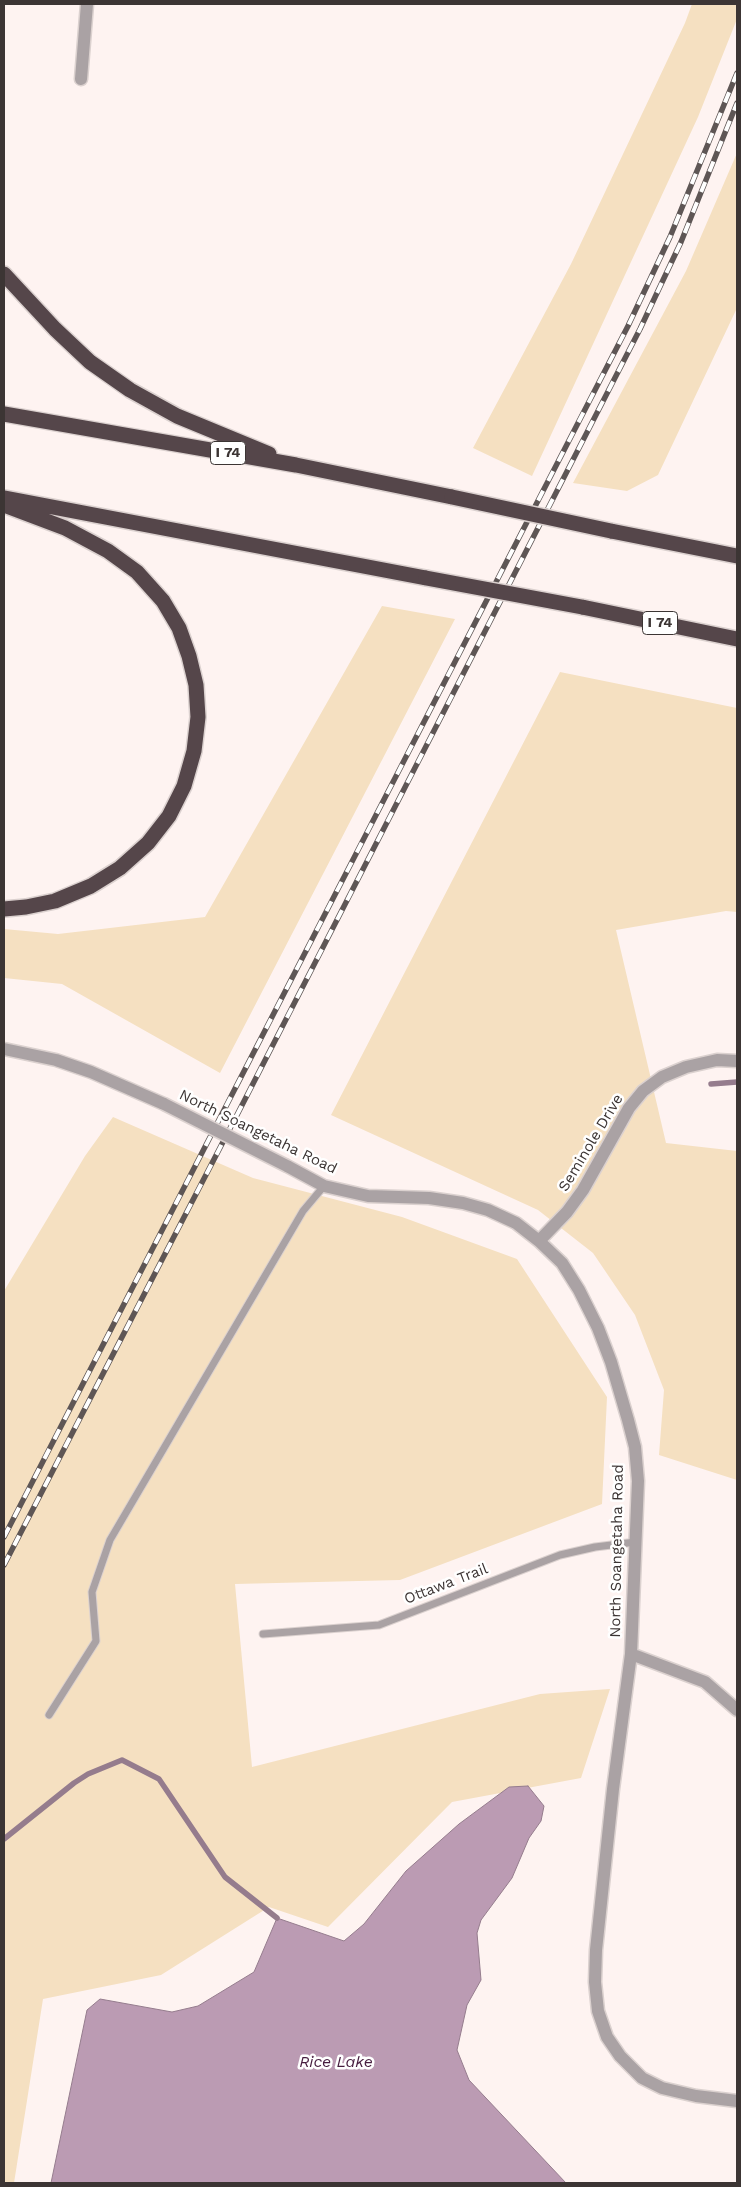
<!DOCTYPE html>
<style>
body{margin:0}
#map{position:relative;width:741px;height:2187px;overflow:hidden;background:#fef3f1;font-family:"Work Sans",sans-serif}
canvas{display:block}
.frame{position:absolute;inset:0;border:5px solid #3c3534;pointer-events:none}
</style>
<div id="map">
<canvas width="741" height="2187"></canvas>
<div class="frame"></div>
</div>
<script>
const context = document.querySelector('canvas').getContext('2d');
context.lineJoin = 'round';
function paint(path, color) {
  context.fillStyle = color;
  context.fill(path, 'evenodd');
}
function shape(rows) {
  const path = new Path2D();
  for (const r of rows) {
    path.moveTo(r[0], r[1]);
    for (let i = 2; i < r.length; i += 2) path.lineTo(r[i], r[i + 1]);
  }
  return path;
}
function stroke(path, color, width, dash) {
  context.strokeStyle = color;
  context.lineWidth = width;
  context.lineCap = dash ? 'butt' : 'round';
  context.setLineDash(dash || []);
  context.stroke(path);
}
function write(font, color, halo, rows, align = 'center') {
  context.font = font + ' "Work Sans",sans-serif';
  context.lineWidth = 5;
  context.setLineDash([]);
  context.textBaseline = 'middle';
  context.strokeStyle = halo;
  context.fillStyle = color;
  for (const [text, x, y, turn = 0] of rows) {
    context.save();
    context.translate(x, y);
    context.rotate((+turn || 0) * Math.PI / 180);
    context.textAlign = isNaN(turn) ? turn : align;
    if (halo) context.strokeText(text, 0, 0);
    context.fillText(text, 0, 0);
    context.restore();
  }
}
paint(shape([
 [692,4,737,4,737,19,698,117,532,476,473,448,571,264,685,23],
 [737,153,737,308,658,475,627,491,573,483,686,271],
 [382,606,455,619,220,1073,62,984,4,978,4,929,58,934,205,917],
 [560,672,737,708,737,912,726,911,616,930,666,1143,737,1151,737,1480,659,1455,664,1390,635,1315,593,1253,538,1210,331,1115],
 [113,1117,253,1178,402,1217,517,1259,607,1397,602,1504,400,1580,235,1584,252,1767,540,1694,610,1689,581,1778,452,1802,328,1927,269,1907,161,1975,43,1999,14,2183,4,2183,4,1291,85,1156]
]), '#f5e0c1');
const water = shape([
 [528,1786,544,1806,541,1821,529,1838,512,1878,481,1920,477,1933,481,1980,467,2005,457,2050,469,2080,566,2183,51,2183,87,2010,100,1999,172,2012,198,2006,254,1972,277,1918,344,1941,364,1924,406,1871,459,1824,509,1787,528,1786]
]);
paint(water, '#bb9bb3');
stroke(water, '#957c8d', 1);
stroke(shape([
 [711,1084,737,1082],
 [4,1839,74,1783,88,1774,122,1760,159,1779,225,1877,277,1918]
]), '#957c8d', 5.5);
const lane = shape([
 [263,1634,379,1625,560,1555,595,1547,636,1542],
 [49,1715,96,1641,92,1592,110,1540,303,1211,324,1186]
]);
const street = shape([
 [81,79,87,4],
 [4,1049,56,1060,91,1072,164,1104],
 [287,1166,324,1186,368,1196,429,1198,463,1203,488,1210,516,1223,539,1241,562,1263,579,1290,598,1328,611,1362,628,1420,635,1447,638,1481,631,1654,613,1789,596,1950,595,1982,598,2011,607,2037,620,2056,642,2078,662,2088,696,2096,737,2101],
 [539,1241,567,1212,583,1190,629,1108,643,1091,662,1077,686,1067,717,1060,737,1061],
 [631,1654,705,1682,737,1710]
]);
const highway = shape([
 [4,274,55,329,90,362,130,390,177,416,269,454],
 [4,414,296,465,452,497],
 [5,498,426,578],
 [4,505,65,528,108,551,137,572,163,601,179,628,189,656,196,685,198,717,194,751,184,786,169,816,148,843,120,868,91,886,55,901,26,907,4,909],
 [611,531,737,556],
 [582,607,737,639]
]);
stroke(lane, '#dbd1cf', 9);
stroke(street, '#dbd1cf', 15);
stroke(highway, '#dbd1cf', 18);
stroke(lane, '#aaa2a4', 7);
stroke(street, '#aaa2a4', 12);
stroke(highway, '#55464a', 15);
const rail = shape([
 [4,1537,628,326,670,237,737,73],
 [4,1565,239,1111,640,329,681,242,737,103]
]);
stroke(rail, '#5e5655', 5.5);
stroke(rail, '#fff', 4, [11]);
const streetBridge = shape([
 [164,1104,287,1166]
]);
const highwayBridge = shape([
 [452,497,611,531],
 [426,578,582,607]
]);
stroke(streetBridge, '#dbd1cf', 15, []);
stroke(highwayBridge, '#dbd1cf', 18, []);
stroke(streetBridge, '#aaa2a4', 12);
stroke(highwayBridge, '#55464a', 15);
for (const [x, y, w] of [
 [228,453,35],
 [660,623,35]
]) {
  const box = new Path2D();
  box.roundRect(x - w / 2, y - 11.5, w, 23, 4);
  context.fillStyle = '#fff';
  context.fill(box);
  stroke(box, '#3c3534', 1);
}
write('bold 14px', '#3c3534', null, [
 ["I 74",228,453],
 ["I 74",660,623]
]);
write('15px', '#3c3534', '#fff', [
 ["North Soangetaha Road",258,1132,26],
 ["Seminole Drive",591,1143,-59],
 ["North Soangetaha Road",617,1551,-89],
 ["Ottawa Trail",446,1584,-21]
]);
write('italic 16px', '#461c3e', '#fff', [
 ["Rice Lake",336,2062]
]);
</script>
